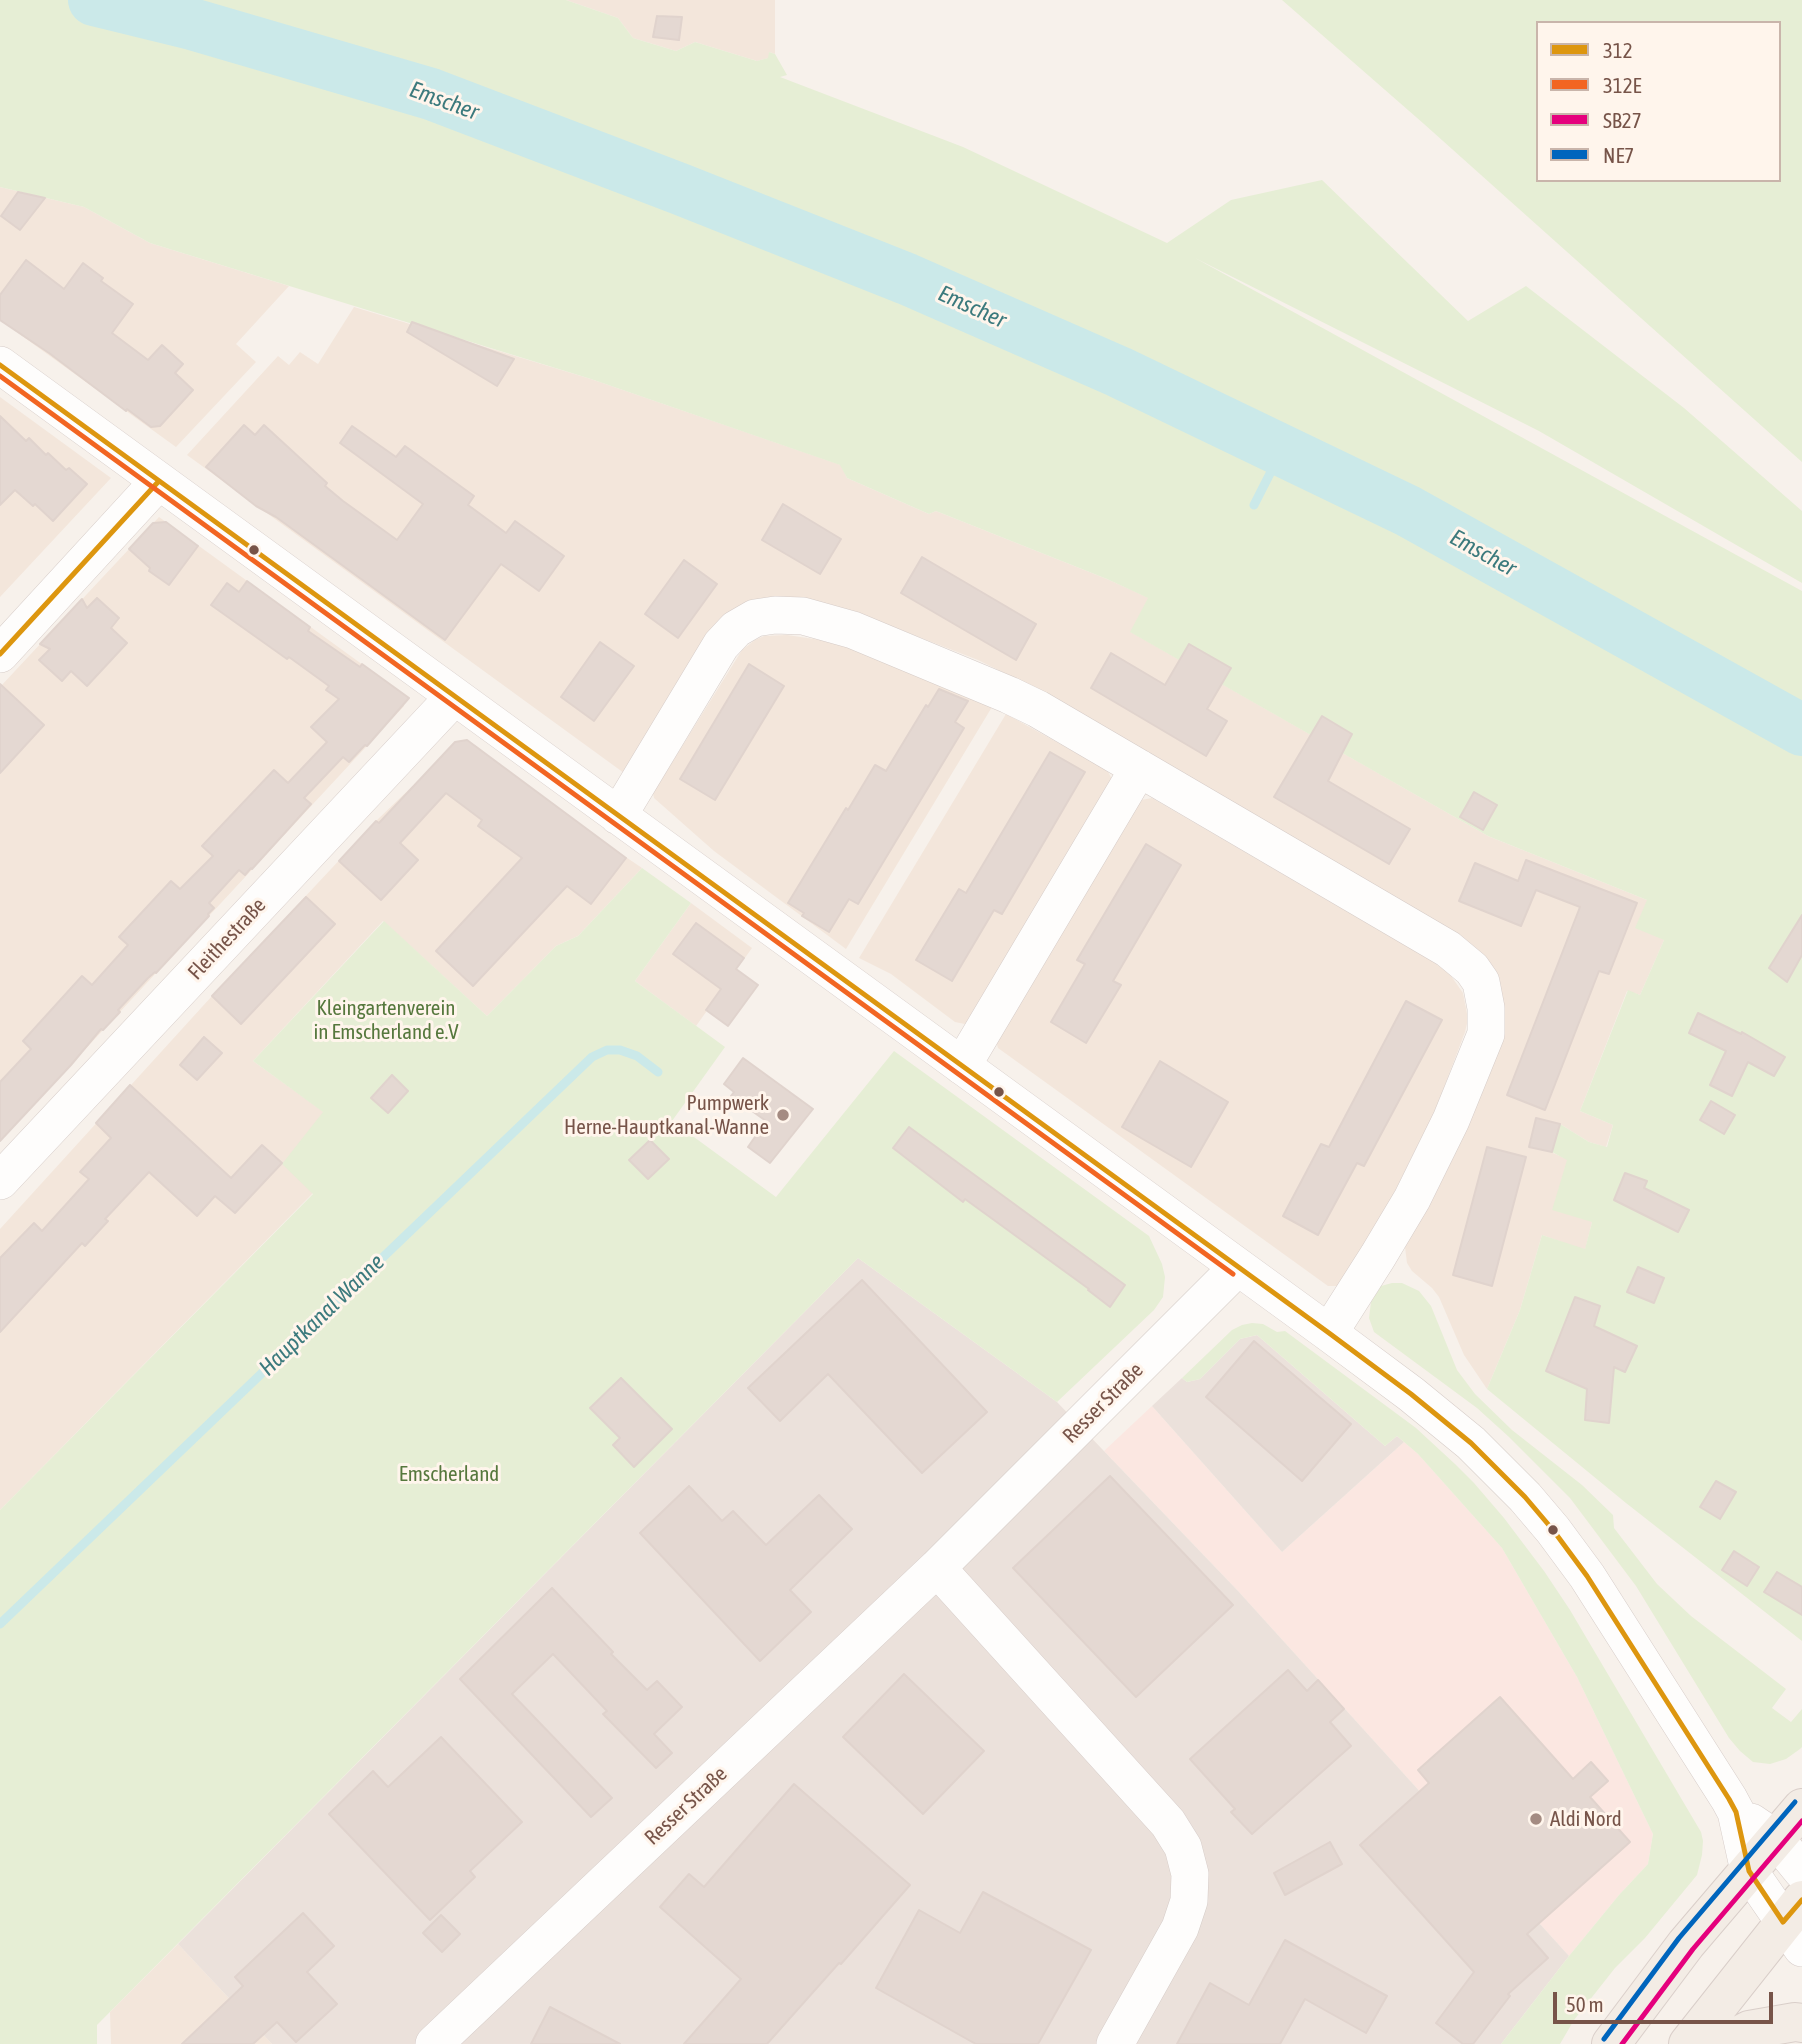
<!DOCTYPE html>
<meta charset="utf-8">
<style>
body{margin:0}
#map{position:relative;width:1802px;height:2044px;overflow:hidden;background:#f7f1eb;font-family:"Asap Condensed",sans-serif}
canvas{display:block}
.legend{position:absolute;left:1536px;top:21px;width:245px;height:161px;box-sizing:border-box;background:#fff5ec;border:2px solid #c9b5ab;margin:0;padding:9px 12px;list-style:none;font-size:21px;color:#775449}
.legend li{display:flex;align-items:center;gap:14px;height:35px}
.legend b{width:35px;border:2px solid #c9b5ab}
.scale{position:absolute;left:1553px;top:1992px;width:220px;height:32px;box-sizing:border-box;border:4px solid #775449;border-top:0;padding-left:9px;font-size:21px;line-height:24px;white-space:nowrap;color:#775449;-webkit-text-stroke:5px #fff5ec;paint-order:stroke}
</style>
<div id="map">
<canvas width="1802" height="2044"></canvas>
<ul class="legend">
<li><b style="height:9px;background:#dd960f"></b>312</li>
<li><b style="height:9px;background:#f26522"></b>312E</li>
<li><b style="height:9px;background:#e5007d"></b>SB27</li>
<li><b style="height:9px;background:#0065bd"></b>NE7</li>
</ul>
<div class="scale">50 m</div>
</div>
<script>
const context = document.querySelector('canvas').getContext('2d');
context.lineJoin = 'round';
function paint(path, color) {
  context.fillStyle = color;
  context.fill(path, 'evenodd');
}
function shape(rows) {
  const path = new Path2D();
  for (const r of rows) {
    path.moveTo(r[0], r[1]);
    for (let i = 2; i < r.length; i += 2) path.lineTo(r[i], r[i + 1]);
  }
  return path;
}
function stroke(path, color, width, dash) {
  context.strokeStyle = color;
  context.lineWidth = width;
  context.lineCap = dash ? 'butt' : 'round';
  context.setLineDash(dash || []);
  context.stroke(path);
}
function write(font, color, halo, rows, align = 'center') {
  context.font = font + ' "Asap Condensed",sans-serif';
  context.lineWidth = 6;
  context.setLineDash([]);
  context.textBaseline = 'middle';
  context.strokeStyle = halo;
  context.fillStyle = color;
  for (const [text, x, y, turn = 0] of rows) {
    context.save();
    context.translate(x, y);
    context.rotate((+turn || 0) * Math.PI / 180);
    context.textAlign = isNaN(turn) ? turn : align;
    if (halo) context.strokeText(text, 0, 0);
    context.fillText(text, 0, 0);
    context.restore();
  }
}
paint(shape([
 [566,0,775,0,775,54,769,52,769,58,757,61,695,42,676,51,633,38,618,18],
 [0,187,84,207,150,243,289,286,236,344,256,362,176,447,0,320],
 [354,307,591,379,841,465,847,478,929,514,936,511,1107,579,1149,598,1131,632,1488,836,1647,900,1664,940,1640,995,1627,991,1580,1111,1613,1125,1606,1147,1589,1142,1560,1124,1553,1153,1567,1159,1592,1222,1585,1250,1542,1235,1520,1310,1487,1389,1464,1355,1439,1297,1432,1288,1412,1271,1407,1263,1405,1247,1433,1196,1503,1003,1047,694,978,660,847,609,729,612,718,621,710,632,624,773,187,455,278,356,289,365,300,352,318,364],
 [0,397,111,478,0,597],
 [159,517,403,694,404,706,0,1141,0,687],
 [787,635,834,642,872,656,992,707,846,949,714,851,654,798,653,793,742,650,755,640,764,636],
 [1006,714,1107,770,1112,779,971,1024,965,1024,955,1022,891,974,859,958],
 [467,740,617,851,642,868,578,936,556,946,487,1016,383,921,253,1061,324,1112,313,1193,0,1510,0,1229,212,996,376,821,423,776,454,742],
 [1152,798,1432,961,1449,973,1463,993,1468,1019,1465,1032,1435,1111,1383,1215,1338,1286,1328,1286,998,1048,996,1041,1137,803,1141,800],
 [691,903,752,948,696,1026,635,981],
 [178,1944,272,2044,111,2044,110,2012]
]), '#f3e6db');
paint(shape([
 [1152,1406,1282,1552,1404,1442,1418,1454,1502,1548,1577,1677,1653,1834,1648,1864,1619,1895,1569,1956,1238,1591,1104,1451]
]), '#fbe7e1');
paint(shape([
 [858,1258,1057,1402,1238,1591,1569,1956,1501,2044,272,2044,178,1944],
 [1257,1335,1385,1446,1397,1436,1404,1442,1282,1552,1152,1406,1182,1378,1187,1382,1200,1379,1240,1339]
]), '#ebe1db');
paint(shape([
 [0,0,566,0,618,18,633,38,676,51,695,42,757,61,768,58,769,52,775,54,787,75,780,77,963,147,1167,243,1231,200,1322,180,1468,321,1526,286,1684,408,1802,511,1802,583,1539,431,1195,258,1802,591,1802,1641,1626,1503,1487,1389,1520,1310,1542,1235,1585,1249,1592,1222,1552,1210,1567,1160,1552,1152,1560,1124,1589,1142,1607,1147,1613,1125,1580,1111,1628,990,1640,995,1664,940,1635,928,1647,900,1488,836,1130,632,1148,598,1107,579,936,511,929,514,847,478,840,465,591,379,150,243,84,207,0,187],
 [1282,0,1802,0,1802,462,1424,124],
 [1538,23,1779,23,1779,180,1538,180],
 [642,868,691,903,635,981,725,1047,672,1121,776,1197,894,1051,1149,1236,1162,1264,1165,1277,1163,1297,1154,1310,1057,1402,858,1258,97,2025,97,2044,0,2044,0,1510,313,1194,282,1164,323,1112,253,1061,384,921,487,1016,556,946,578,936],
 [1392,1283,1402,1283,1419,1291,1431,1306,1457,1370,1475,1394,1512,1430,1582,1485,1613,1515,1614,1528,1657,1584,1691,1616,1786,1689,1772,1708,1791,1722,1802,1709,1802,1747,1800,1749,1786,1759,1770,1764,1753,1762,1740,1751,1729,1738,1636,1586,1570,1498,1509,1437,1477,1408,1374,1332,1369,1318,1371,1302,1381,1286],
 [1252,1323,1263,1324,1277,1332,1285,1331,1416,1428,1455,1464,1474,1483,1504,1518,1544,1571,1570,1610,1701,1832,1703,1841,1702,1855,1697,1875,1645,1938,1615,1968,1574,2020,1560,2044,1501,2044,1569,1956,1619,1895,1648,1864,1653,1834,1577,1677,1502,1548,1418,1454,1397,1436,1385,1446,1257,1335,1240,1339,1200,1379,1187,1382,1182,1378,1232,1330,1242,1325]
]), '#e6eed5');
stroke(shape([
 [1254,505,1282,450],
 [0,1624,592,1057,607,1050,620,1050,637,1056,658,1072]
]), '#cbe9e9', 9);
stroke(shape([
 [94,0,192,24,431,94,680,189,907,279,1119,372,1408,511,1802,730]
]), '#cbe9e9', 52);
const building = shape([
 [657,16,682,17,679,40,653,37,657,16],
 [18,192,45,198,20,230,1,216,18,192],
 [26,260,64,289,83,263,103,278,101,281,133,304,112,333,148,360,162,345,183,364,175,373,193,390,160,426,151,427,127,409,126,411,49,353,0,320,0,295,26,260],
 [412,322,514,359,497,386,407,332,412,322],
 [0,416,26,441,29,438,46,455,48,453,66,470,69,468,87,484,53,521,35,504,33,506,15,490,0,505,0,416],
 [244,425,255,435,264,425,327,483,325,486,343,501,397,540,423,504,340,443,352,426,396,457,405,446,474,496,468,505,506,533,515,521,564,556,539,591,501,564,445,640,276,517,256,506,206,467,244,425],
 [783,504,841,539,820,574,762,540,783,504],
 [166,522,198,546,169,585,149,571,150,568,129,549,153,523,166,522],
 [922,557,1036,624,1016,660,901,593,922,557],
 [684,560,717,584,678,638,645,614,684,560],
 [247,581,310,627,308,631,360,667,362,664,409,698,367,746,365,745,349,762,343,757,304,798,311,804,252,869,251,868,245,875,239,870,209,903,214,908,208,914,209,916,156,973,155,972,148,978,118,1010,120,1012,103,1030,101,1029,71,1065,0,1141,0,1082,31,1049,23,1041,82,976,92,985,128,945,119,937,171,881,180,889,213,856,202,846,274,770,288,783,327,742,311,727,339,699,326,690,329,686,289,657,287,659,211,605,227,583,239,592,247,581],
 [97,598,119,618,111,628,127,643,87,686,71,671,62,681,39,660,50,649,40,644,82,599,87,608,97,598],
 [600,642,634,666,594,721,561,697,600,642],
 [1189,644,1231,668,1207,709,1227,721,1206,756,1091,688,1111,653,1165,685,1189,644],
 [749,664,784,686,715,800,680,779,749,664],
 [0,684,44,725,0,773,0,684],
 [939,689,968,701,955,722,964,728,858,904,849,899,829,932,802,916,804,913,788,903,846,808,848,810,875,765,886,771,926,705,928,707,939,689],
 [1322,716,1352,734,1328,781,1410,829,1389,864,1274,797,1322,716],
 [467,740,626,858,591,904,567,886,473,986,436,951,522,858,478,826,482,820,446,793,400,843,418,860,381,900,339,861,376,821,379,823,455,742,467,740],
 [1050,752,1085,772,1002,914,994,910,952,981,916,960,959,889,966,893,1050,752],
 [1474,792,1497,805,1483,830,1460,817,1474,792],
 [1146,844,1181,865,1113,981,1121,985,1086,1043,1051,1022,1085,964,1077,960,1146,844],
 [1526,860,1637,903,1609,974,1599,971,1545,1110,1507,1095,1580,907,1536,890,1521,926,1459,901,1475,863,1518,881,1526,860],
 [306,897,335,924,241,1024,212,996,306,897],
 [1802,915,1802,955,1787,982,1769,968,1802,915],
 [696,923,744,958,736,969,758,985,728,1026,706,1010,721,989,673,954,696,923],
 [1406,1001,1442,1020,1364,1166,1357,1163,1318,1235,1283,1216,1321,1144,1329,1147,1406,1001],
 [1698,1013,1741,1034,1742,1032,1785,1057,1774,1076,1748,1062,1732,1096,1710,1085,1726,1051,1689,1033,1698,1013],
 [204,1037,222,1053,197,1080,180,1065,204,1037],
 [743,1058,813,1109,770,1163,748,1147,766,1121,731,1096,734,1092,724,1084,743,1058],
 [1160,1061,1228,1102,1191,1167,1122,1127,1160,1061],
 [392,1075,408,1091,388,1113,371,1098,392,1075],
 [130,1085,231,1178,262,1145,282,1163,235,1213,215,1196,197,1216,149,1172,105,1219,108,1221,85,1246,82,1243,0,1332,0,1258,34,1223,42,1231,89,1179,80,1172,111,1138,96,1123,130,1085],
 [1711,1101,1735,1115,1724,1134,1700,1120,1711,1101],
 [1536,1118,1560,1124,1552,1152,1529,1147,1536,1118],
 [909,1127,1125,1285,1110,1307,1088,1290,1089,1289,965,1199,963,1202,893,1148,909,1127],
 [650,1140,669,1159,648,1179,629,1160,650,1140],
 [1487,1147,1526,1157,1492,1286,1453,1275,1487,1147],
 [1625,1173,1647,1181,1644,1188,1689,1210,1678,1232,1614,1200,1625,1173],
 [1638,1267,1664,1278,1654,1303,1627,1292,1638,1267],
 [862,1280,987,1412,922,1473,828,1374,780,1421,748,1388,862,1280],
 [1575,1297,1600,1306,1594,1326,1637,1346,1625,1372,1614,1367,1609,1423,1585,1420,1587,1389,1546,1371,1575,1297],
 [1254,1341,1351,1424,1302,1481,1206,1397,1254,1341],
 [621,1378,672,1429,634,1467,613,1445,620,1438,590,1408,621,1378],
 [1110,1476,1233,1605,1136,1697,1013,1568,1110,1476],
 [1716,1481,1736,1492,1720,1519,1700,1507,1716,1481],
 [689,1486,722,1521,733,1511,766,1545,819,1495,852,1529,790,1590,811,1612,760,1661,640,1533,689,1486],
 [1734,1551,1759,1567,1747,1586,1722,1570,1734,1551],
 [1777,1572,1802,1587,1802,1615,1764,1592,1777,1572],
 [552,1588,613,1652,611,1654,647,1690,657,1681,682,1707,654,1734,672,1753,656,1768,603,1714,607,1711,553,1654,512,1694,612,1798,591,1817,460,1679,552,1588],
 [1288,1670,1307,1691,1318,1680,1344,1709,1330,1722,1351,1746,1252,1834,1231,1812,1235,1809,1190,1759,1288,1670],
 [904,1674,984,1751,923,1814,843,1737,904,1674],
 [1500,1697,1573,1779,1591,1762,1608,1781,1590,1797,1630,1842,1527,1934,1548,1958,1508,1994,1510,1996,1473,2044,1463,2044,1436,2023,1474,1972,1360,1845,1429,1783,1418,1770,1500,1697],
 [441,1737,522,1822,470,1871,475,1877,430,1920,329,1814,373,1771,388,1787,441,1737],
 [794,1784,910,1885,841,1964,839,1963,767,2044,684,2044,741,1979,660,1907,689,1874,704,1887,794,1784],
 [1330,1842,1342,1864,1285,1895,1274,1873,1330,1842],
 [983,1892,1091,1950,1038,2044,976,2044,876,1988,919,1910,960,1933,983,1892],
 [303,1913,334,1946,307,1972,337,2004,296,2042,277,2022,253,2044,182,2044,243,1986,235,1977,303,1913],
 [441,1915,460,1934,442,1952,423,1933,441,1915],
 [1285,1940,1387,1996,1366,2033,1305,1999,1280,2044,1177,2044,1210,1983,1249,2005,1285,1940],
 [550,2007,620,2044,531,2044,550,2007]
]);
paint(building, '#e4d8d2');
stroke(building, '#e0d3cd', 2);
const minor = shape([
 [0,365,1329,1333,1411,1394,1471,1443,1525,1497,1553,1530,1587,1576,1729,1799,1736,1812,1749,1871,1802,1948],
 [0,654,158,482],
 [618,816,721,645,736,629,755,618,775,615,803,616,853,630,1009,695,1038,709,1448,949,1472,969,1481,982,1486,1008,1486,1034,1451,1120,1412,1199,1378,1256,1329,1333],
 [962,1066,1139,768],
 [0,1181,454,697],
 [937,1568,1168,1823,1183,1847,1190,1874,1189,1901,1180,1928,1115,2044],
 [1751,1822,1776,1839,1802,1871],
 [434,2044,937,1568,1238,1267]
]);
const major = shape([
 [1611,2044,1686,1944,1802,1808],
 [1688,2044,1802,1900],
 [1722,2044,1749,2030,1795,2022,1802,2023]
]);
stroke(minor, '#d6ccc8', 38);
stroke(major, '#d9cec9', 40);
stroke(minor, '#fefdfc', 37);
stroke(major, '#f3ece5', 38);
stroke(shape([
 [0,365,1329,1333,1411,1394,1471,1443,1525,1497,1553,1530,1587,1576,1729,1799,1736,1812,1749,1871,1783,1922,1802,1900],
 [0,654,158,482]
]), '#dd960f', 5);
stroke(shape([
 [0,376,1233,1274]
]), '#f26522', 5);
stroke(shape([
 [1622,2044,1693,1949,1802,1821]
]), '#e5007d', 5);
stroke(shape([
 [1604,2039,1679,1938,1795,1802]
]), '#0065bd', 5);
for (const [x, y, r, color] of [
 [254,550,6,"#775449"],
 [999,1092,6,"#775449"],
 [783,1115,7,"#a48b82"],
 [1553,1530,6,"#775449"],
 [1536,1819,7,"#a48b82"]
]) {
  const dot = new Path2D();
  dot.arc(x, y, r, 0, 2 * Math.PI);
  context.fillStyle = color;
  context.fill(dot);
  stroke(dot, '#fff5ec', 2.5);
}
write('21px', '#775449', '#fff5ec', [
 ["Fleithestraße",227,939,-47],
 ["Resser Straße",1103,1403,-45],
 ["Resser Straße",686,1806,-43]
]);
write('21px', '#56783d', '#fff5ec', [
 ["Kleingartenverein",386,1008],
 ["in Emscherland e.V",386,1032],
 ["Emscherland",449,1474]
]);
write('21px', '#775449', '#fff5ec', [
 ["Pumpwerk",769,1103],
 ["Herne-Hauptkanal-Wanne",769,1127],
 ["Aldi Nord",1550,1819,"left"]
], 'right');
write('italic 23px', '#3c7a7d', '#fff5ec', [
 ["Emscher",444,101,20],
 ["Emscher",972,307,24],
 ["Emscher",1483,553,29],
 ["Hauptkanal Wanne",322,1315,-44]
]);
</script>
